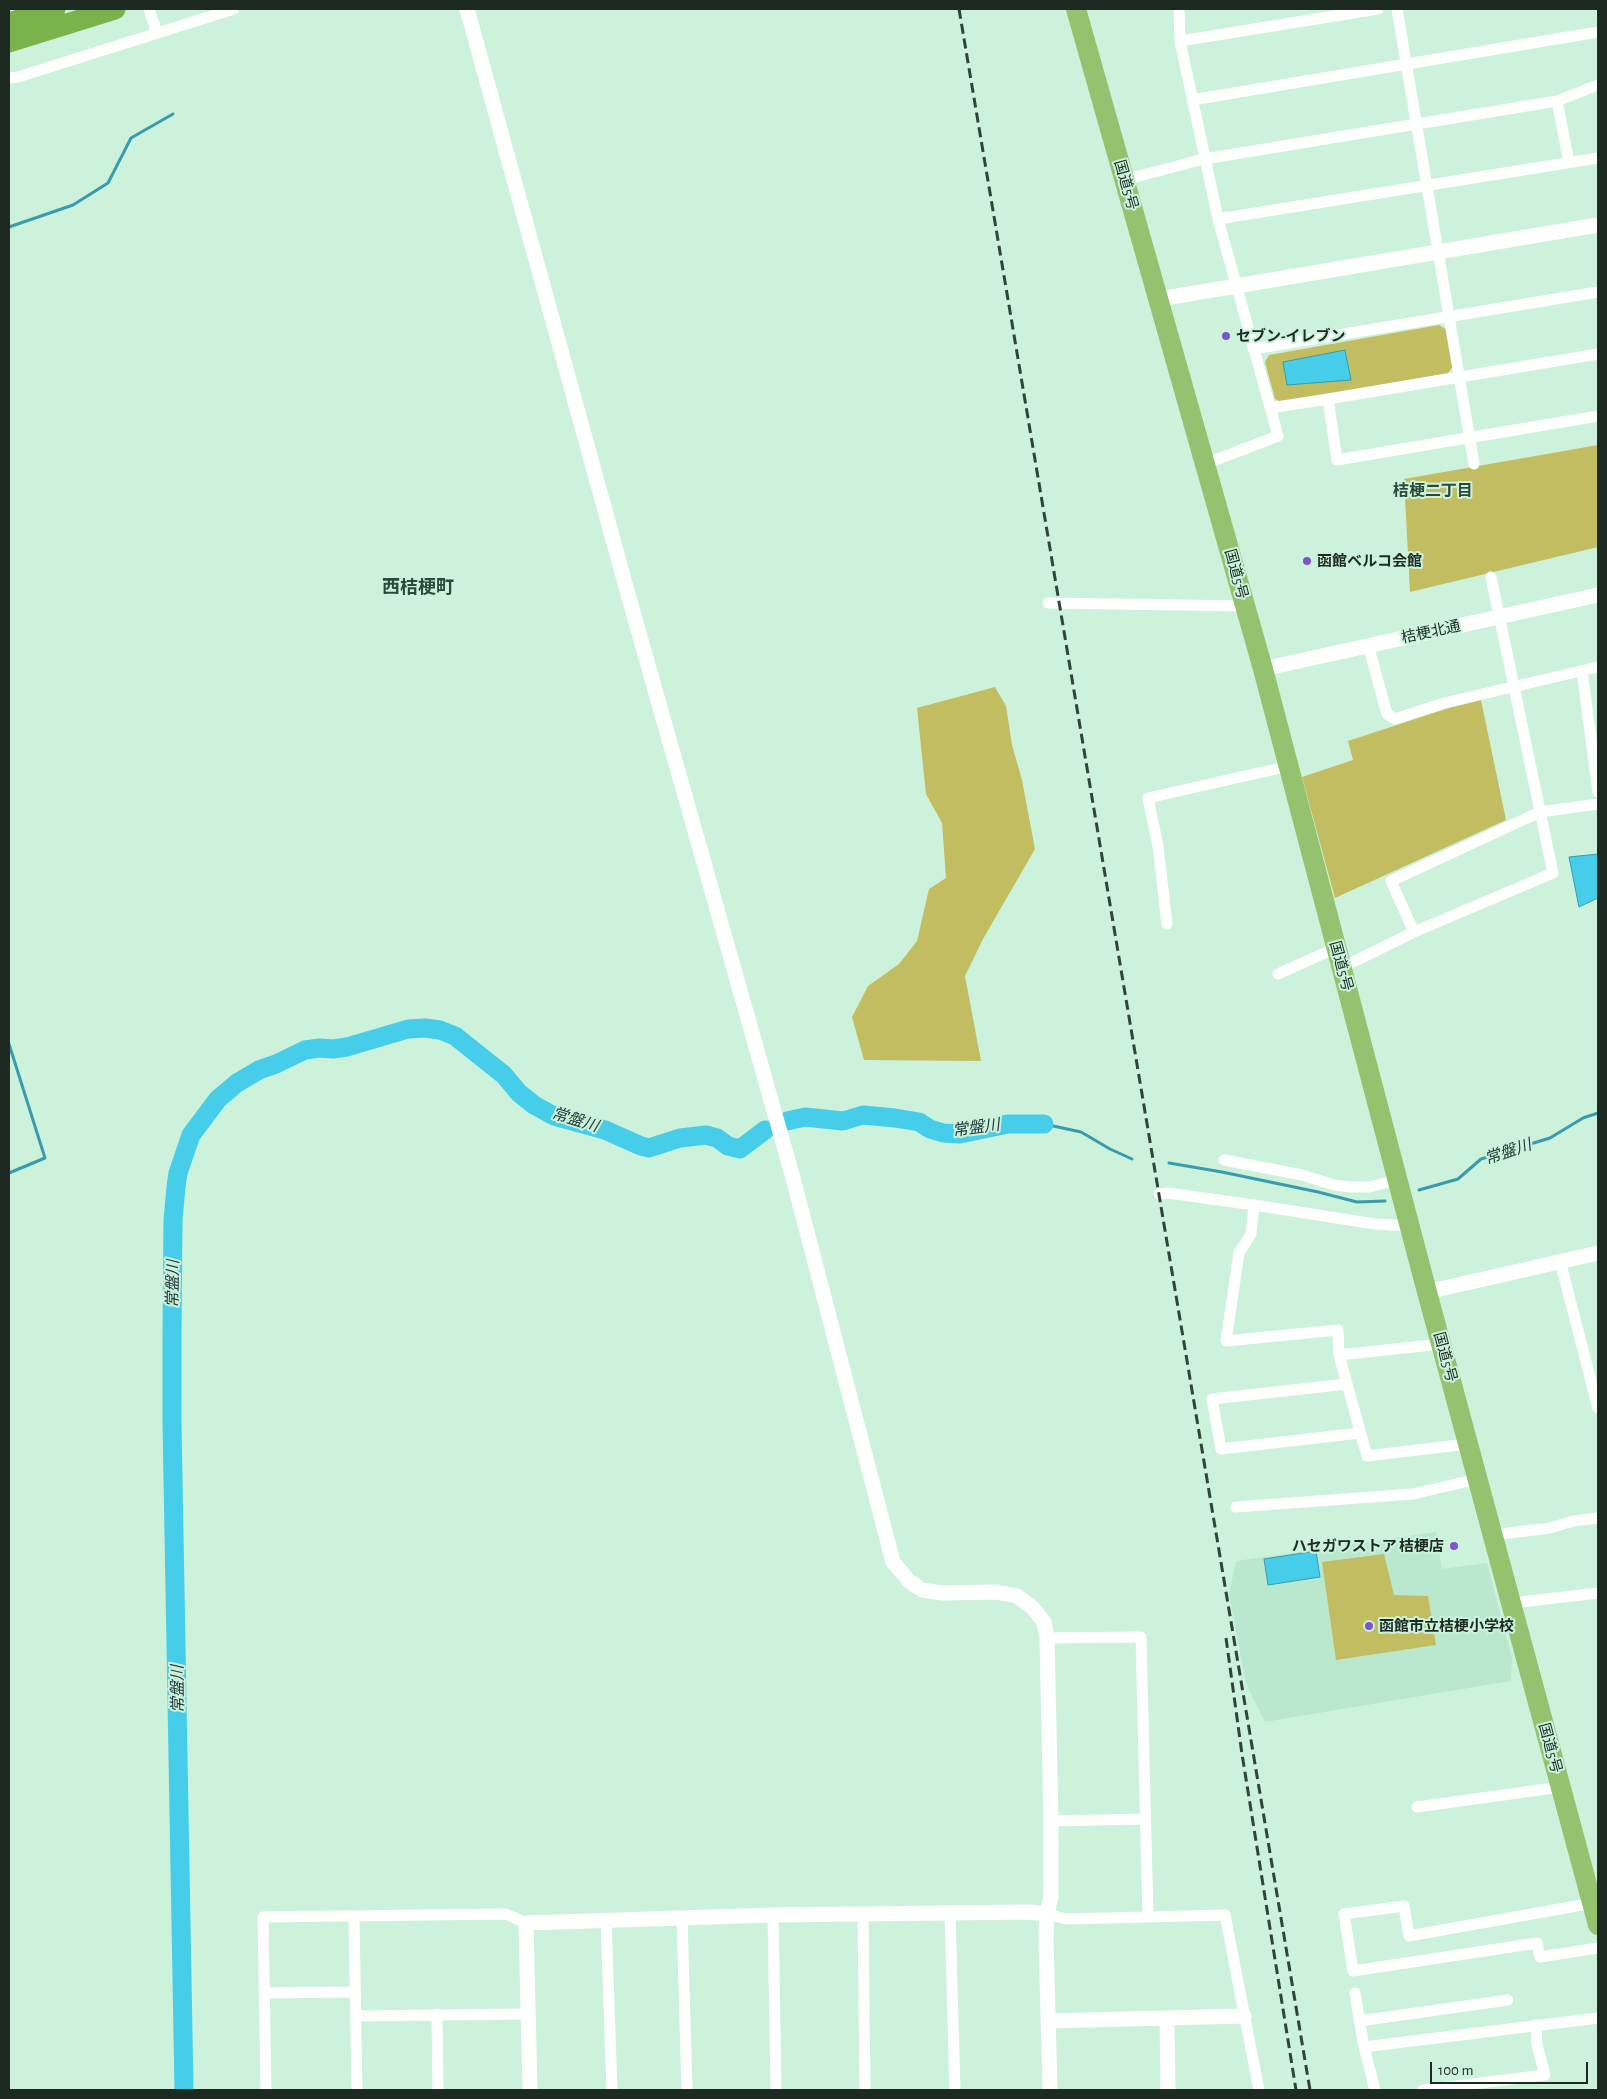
<!DOCTYPE html>
<meta charset="utf-8">
<style>
body{margin:0}
#map{position:relative;width:1607px;height:2099px;overflow:hidden;background:#ccf2dc;font-family:"Alegreya Sans",sans-serif}
canvas{display:block}
.frame{position:absolute;inset:0;border:10px solid #1c2a22;pointer-events:none}
.scale{position:absolute;left:1430px;top:2062px;width:158px;height:22px;box-sizing:border-box;border:2px solid #1c2a22;border-top:0;padding-left:6px;font-size:15px;line-height:18px;white-space:nowrap;color:#1c2a22;-webkit-text-stroke:4px #ccf2dc;paint-order:stroke}
</style>
<div id="map">
<canvas width="1607" height="2099"></canvas>
<div class="frame"></div>
<div class="scale">100 m</div>
</div>
<script>
const context = document.querySelector('canvas').getContext('2d');
context.lineJoin = 'round';
function paint(path, color) {
  context.fillStyle = color;
  context.fill(path, 'evenodd');
}
function shape(rows) {
  const path = new Path2D();
  for (const r of rows) {
    path.moveTo(r[0], r[1]);
    for (let i = 2; i < r.length; i += 2) path.lineTo(r[i], r[i + 1]);
  }
  return path;
}
function stroke(path, color, width, dash) {
  context.strokeStyle = color;
  context.lineWidth = width;
  context.lineCap = dash ? 'butt' : 'round';
  context.setLineDash(dash || []);
  context.stroke(path);
}
function write(font, color, halo, rows, align = 'center') {
  context.font = font + ' "Alegreya Sans","Noto Sans JP",sans-serif';
  context.lineWidth = 4;
  context.setLineDash([]);
  context.textBaseline = 'middle';
  context.strokeStyle = halo;
  context.fillStyle = color;
  for (const [text, x, y, turn = 0] of rows) {
    context.save();
    context.translate(x, y);
    context.rotate((+turn || 0) * Math.PI / 180);
    context.textAlign = isNaN(turn) ? turn : align;
    if (halo) context.strokeText(text, 0, 0);
    context.fillText(text, 0, 0);
    context.restore();
  }
}
paint(shape([
 [1436,1532,1442,1569,1487,1563,1512,1658,1511,1681,1265,1722,1246,1684,1229,1594,1236,1561]
]), '#bae8ce');
paint(shape([
 [1439,325,1447,330,1453,366,1448,373,1281,402,1275,399,1265,362,1269,355],
 [1598,445,1598,547,1410,592,1404,479],
 [995,687,1006,706,1012,745,1022,780,1035,849,983,939,965,976,981,1061,864,1060,852,1017,868,986,899,964,917,941,929,889,946,878,942,823,926,794,917,708],
 [1481,700,1506,820,1335,898,1302,777,1353,760,1348,741,1446,709],
 [1384,1554,1394,1595,1428,1596,1436,1645,1336,1660,1322,1562]
]), '#c3bd61');
const water = shape([
 [1345,350,1351,380,1287,385,1283,362,1345,350],
 [1598,854,1598,898,1579,907,1569,857,1598,854],
 [1316,1551,1320,1577,1268,1585,1264,1559,1316,1551]
]);
paint(water, '#45cdea');
stroke(water, '#399cae', 1);
stroke(shape([
 [9,227,73,205,108,183,131,138,173,114],
 [9,1044,45,1158,9,1173],
 [1044,1124,1081,1132,1110,1149,1132,1159],
 [1169,1163,1222,1172,1318,1192,1357,1202,1385,1201],
 [1419,1190,1458,1179,1481,1159,1550,1138,1583,1118,1598,1113]
]), '#399cae', 3);
stroke(shape([
 [787,1121,805,1117,843,1121,863,1115,895,1118,919,1122,930,1129,943,1133,960,1134,1008,1124,1044,1124],
 [184,2090,172,1423,172,1333,173,1220,176,1187,178,1173,191,1135,218,1099,237,1083,259,1070,276,1064,305,1050,320,1048,333,1049,347,1047,408,1029,425,1028,440,1030,455,1036,504,1075,519,1093,534,1105,554,1116,605,1130,641,1146,649,1148,680,1138,706,1135,717,1138,728,1146,740,1149,765,1130]
]), '#45cdea', 19);
stroke(shape([
 [149,9,157,33],
 [1179,9,1180,41,1218,219,1278,436,1205,464],
 [1397,9,1474,464],
 [1180,41,1378,9],
 [9,78,18,77,234,9],
 [1192,100,1598,32],
 [1569,162,1557,101,1598,85],
 [1124,180,1204,159,1557,101],
 [1218,219,1598,158],
 [1253,349,1598,292],
 [1328,399,1598,354],
 [1270,408,1328,399,1337,460,1598,416],
 [1048,603,1245,606],
 [1368,645,1387,714,1395,719,1444,703,1598,667],
 [1582,671,1598,792],
 [1167,924,1158,846,1148,798,1289,766],
 [1414,932,1391,881,1540,812,1598,804],
 [1341,968,1414,932,1553,873,1491,577],
 [1278,974,1327,952,1337,949],
 [1224,1160,1302,1175,1334,1185,1351,1187,1369,1187,1398,1180],
 [1159,1194,1168,1193,1254,1205,1375,1224,1410,1226],
 [1254,1205,1251,1234,1239,1253,1226,1341,1338,1330,1339,1355,1367,1456,1468,1444],
 [1560,1261,1598,1408],
 [1339,1355,1441,1344],
 [1347,1384,1212,1399,1221,1449,1360,1433],
 [1236,1507,1413,1494,1478,1479],
 [1493,1535,1550,1528,1573,1521,1598,1518],
 [1511,1605,1521,1602,1598,1593],
 [1047,1638,1141,1637,1148,1917],
 [1417,1807,1561,1787],
 [1051,1821,1145,1819],
 [1593,1903,1409,1936,1404,1906,1344,1914,1353,1971,1537,1943,1540,1957,1598,1948],
 [863,1914,865,2090],
 [950,1914,955,2090],
 [1047,1914,1066,1919,1225,1915,1259,2090],
 [773,1915,776,2090],
 [354,1917,357,2090],
 [682,1918,687,2090],
 [606,1920,612,2090],
 [264,1993,355,1992],
 [1355,1993,1364,2047,1375,2090],
 [437,2014,438,2090],
 [356,2016,528,2014],
 [1359,2021,1508,2000],
 [1364,2047,1598,2018],
 [266,2090,263,1917,506,1914,526,1923],
 [1423,2090,1545,2075,1537,2045,1536,2025]
]), '#fff', 11);
stroke(shape([
 [467,9,628,594,793,1178,893,1562,909,1581,922,1590,942,1593,996,1592,1017,1596,1032,1607,1044,1622,1047,1638,1051,1821,1051,1896,1047,1914,1046,1938,1050,2090],
 [1159,299,1598,225],
 [1263,669,1598,595],
 [1427,1292,1598,1253],
 [1167,2019,1168,2090],
 [1048,2021,1244,2016],
 [530,2090,526,1923,773,1915,1029,1912,1047,1914]
]), '#fff', 15);
stroke(shape([
 [1076,9,1263,669,1427,1292,1598,1925]
]), '#94c26f', 20);
stroke(shape([
 [9,23,55,9],
 [9,42,115,9]
]), '#7ab24b', 21);
stroke(shape([
 [959,9,1310,2090],
 [1226,1638,1242,1754,1296,2090]
]), '#324339', 3, [10, 5]);
for (const [x, y, r, color] of [
 [1226,336,5,"#8052cb"],
 [1307,561,5,"#8052cb"],
 [1454,1546,5,"#8052cb"],
 [1369,1626,5,"#8052cb"]
]) {
  const dot = new Path2D();
  dot.arc(x, y, r, 0, 2 * Math.PI);
  context.fillStyle = color;
  context.fill(dot);
  stroke(dot, '#ccf2dc', 2);
}
write('15px', '#1c2a22', '#ccf2dc', [
 ["国道5号",1126,185,74],
 ["国道5号",1236,574,75],
 ["桔梗北通",1431,632,-12],
 ["国道5号",1341,966,75],
 ["国道5号",1445,1357,75],
 ["国道5号",1550,1748,75]
]);
write('bold 15px', '#1c2a22', '#ccf2dc', [
 ["セブン-イレブン",1236,336],
 ["函館ベルコ会館",1317,561],
 ["ハセガワストア 桔梗店",1444,1546,"right"],
 ["函館市立桔梗小学校",1379,1626]
], 'left');
write('bold 16px', '#294a39', '#ccf2dc', [
 ["桔梗二丁目",1433,491]
]);
write('italic 16px', '#21383d', '#ccf2dc', [
 ["常盤川",575,1120,17],
 ["常盤川",976,1128,-8],
 ["常盤川",1508,1152,-19],
 ["常盤川",173,1284,-89],
 ["常盤川",178,1689,-91]
]);
write('bold 18px', '#294a39', '#ccf2dc', [
 ["西桔梗町",418,588]
]);
</script>
